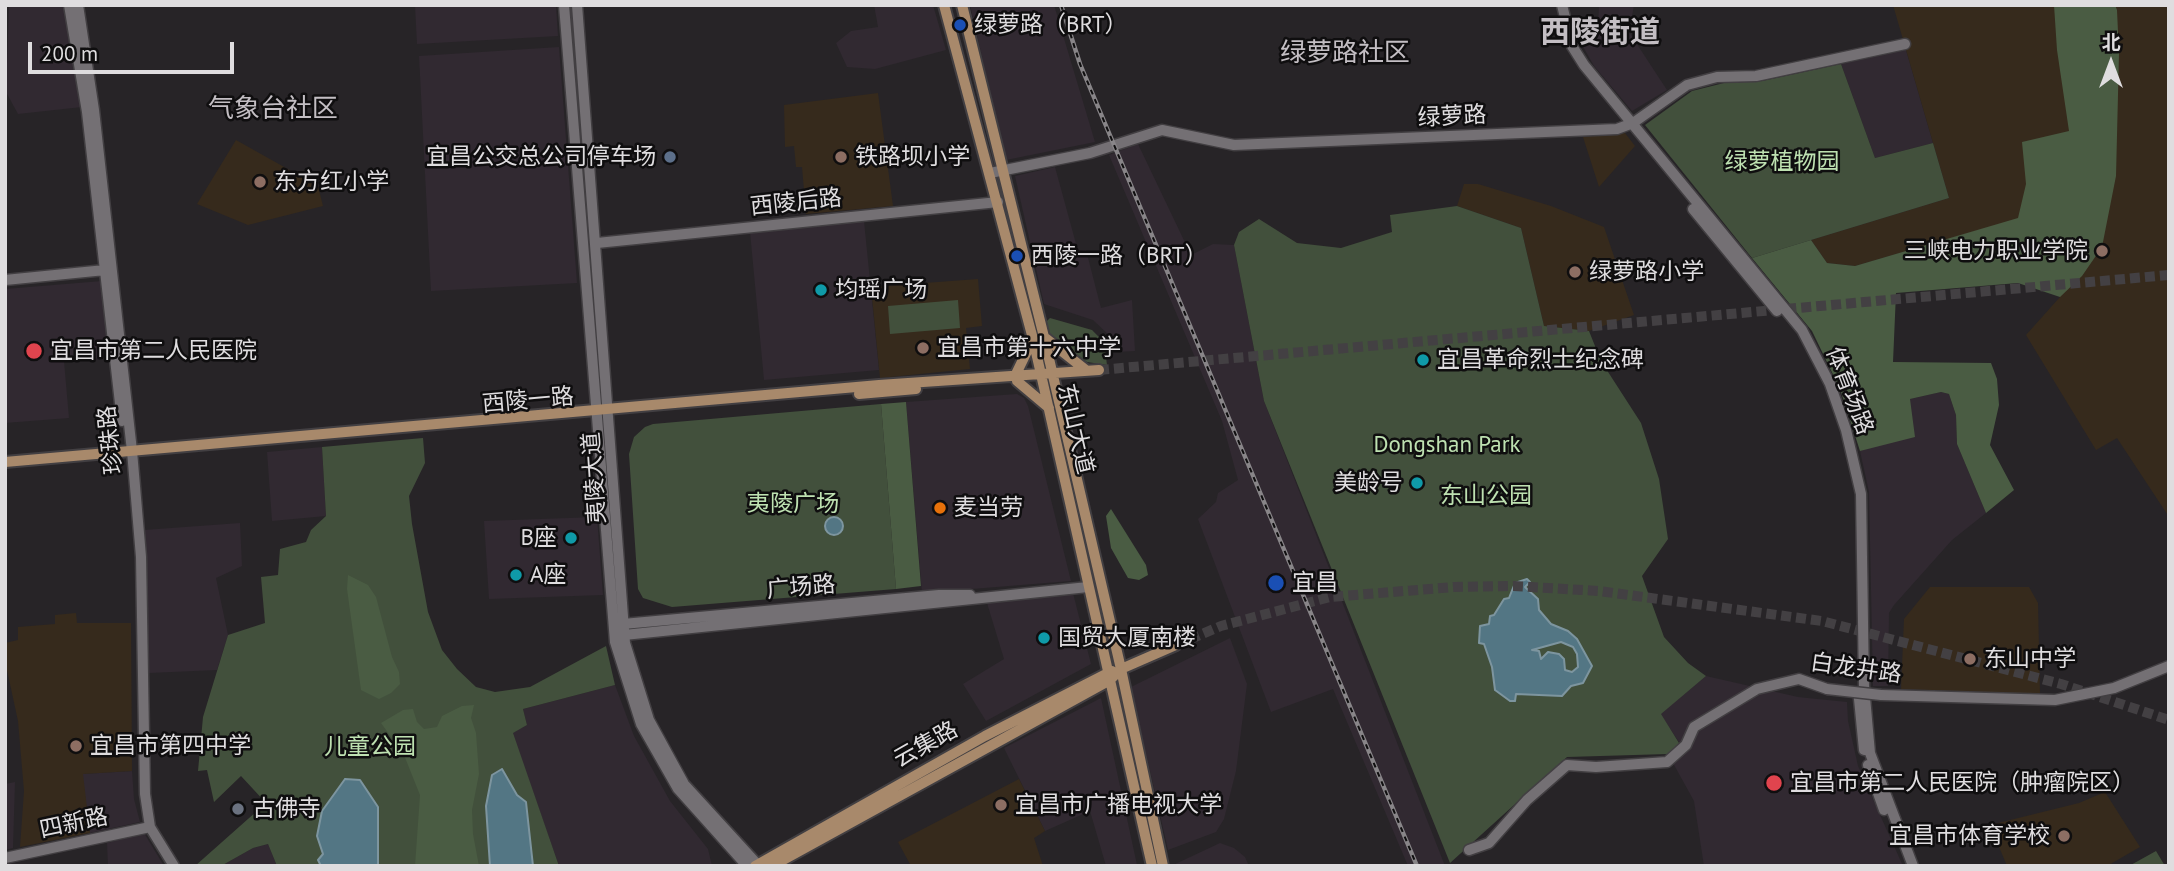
<!DOCTYPE html>
<meta charset="utf-8">
<style>
body{margin:0}
#map{position:relative;width:2174px;height:871px;overflow:hidden;background:#272427;font-family:"PT Sans","Noto Sans SC",sans-serif}
canvas{display:block}
.frame{position:absolute;inset:0;border:7px solid #dfdddf;pointer-events:none}
.north{position:absolute;left:2076px;top:28px;width:70px;height:70px;-webkit-text-stroke:5px #0f0e0f;paint-order:stroke;rotate:0deg;font-size:19px;font-weight:700;line-height:28px;text-align:center;color:#dfdddf}
.north::after{content:'';display:block;margin:auto;width:24px;height:32px;background:#dfdddf;clip-path:polygon(50% 0,100% 100%,50% 72%,0 100%)}
.scale{position:absolute;left:28px;top:42px;width:206px;height:32px;box-sizing:border-box;border:4px solid #dfdddf;border-top:0;padding-left:9px;font-size:21px;line-height:24px;white-space:nowrap;color:#dfdddf;-webkit-text-stroke:5px #0f0e0f;paint-order:stroke}
</style>
<div id="map">
<canvas width="2174" height="871"></canvas>
<div class="frame"></div>
<div class="north">北</div>
<div class="scale">200 m</div>
</div>
<script>
const context = document.querySelector('canvas').getContext('2d');
context.lineJoin = 'round';
function paint(path, color) {
  context.fillStyle = color;
  context.fill(path, 'evenodd');
}
function shape(rows) {
  const path = new Path2D();
  for (const r of rows) {
    if (r.length === 3) {
      path.moveTo(r[0] + r[2], r[1]);
      path.arc(r[0], r[1], r[2], 0, 2 * Math.PI);
      continue;
    }
    path.moveTo(r[0], r[1]);
    for (let i = 2; i < r.length; i += 2) path.lineTo(r[i], r[i + 1]);
  }
  return path;
}
function stroke(path, color, width, dash) {
  context.strokeStyle = color;
  context.lineWidth = width;
  context.lineCap = dash ? 'butt' : 'round';
  context.setLineDash(dash || []);
  context.stroke(path);
}
function write(font, color, halo, rows, align = 'center') {
  context.font = font + ' "PT Sans","Noto Sans SC",sans-serif';
  context.lineWidth = 5;
  context.setLineDash([]);
  context.textBaseline = 'middle';
  context.strokeStyle = halo;
  context.fillStyle = color;
  for (const [text, x, y, turn = 0] of rows) {
    context.save();
    context.translate(x, y);
    context.rotate((+turn || 0) * Math.PI / 180);
    context.textAlign = isNaN(turn) ? turn : align;
    if (halo) context.strokeText(text, 0, 0);
    context.fillText(text, 0, 0);
    context.restore();
  }
}
paint(shape([
 [9,5,66,5,82,107,18,114,6,92],
 [415,5,556,5,558,36,417,44],
 [874,5,933,5,946,50,875,69,847,67,836,43,851,31,878,27],
 [970,5,1054,5,1095,142,1006,160],
 [1599,5,1634,5,1629,32,1667,90,1632,111,1594,66,1573,29,1598,29],
 [559,47,577,283,431,291,419,56],
 [1906,50,1933,143,1875,158,1841,64],
 [1138,144,1191,255,1213,244,1234,245,1264,401,1445,866,1408,866,1333,689,1271,712,1198,519,1216,502,1218,493,1238,480,1222,421,1109,155],
 [1055,167,1078,251,1086,250,1101,308,1132,300,1135,351,1115,352,1112,338,1093,320,1044,304,1015,176],
 [864,221,879,370,764,380,750,232],
 [102,281,110,357,64,361,69,418,5,423,5,289],
 [1941,392,1949,394,1956,415,1957,444,1986,513,1952,540,1894,605,1889,613,1888,686,1873,686,1869,492,1860,451,1874,446,1910,399],
 [1017,394,1024,398,1028,406,1071,581,922,593,906,402],
 [322,447,326,516,272,521,267,452],
 [597,517,603,595,489,599,484,521],
 [240,523,242,566,216,578,228,635,217,670,149,673,144,530],
 [1073,593,1091,664,986,721,963,684,1004,659,987,603],
 [1230,638,1247,684,1236,771,1224,819,1216,832,1168,850,1131,687],
 [1706,676,1798,697,1847,702,1848,721,1858,766,1903,866,1704,866,1694,801,1668,754,1679,742,1660,714],
 [615,685,634,736,670,801,708,849,712,866,559,866,512,733,527,725,523,709],
 [1101,698,1137,865,1134,866,1106,866,1090,811,1045,831,1004,748],
 [132,771,134,799,140,822,90,833,82,774],
 [15,782,13,848,5,850,5,784],
 [144,833,164,866,108,866,107,843],
 [1220,843,1234,848,1245,857,1249,866,1171,866],
 [268,844,277,866,221,866,253,848]
]), '#312931');
paint(shape([
 [1893,5,2169,5,2169,517,2117,438,2096,450,2026,335,2060,297,2018,219,1855,266,1827,263,1811,240,1949,198],
 [878,93,893,206,806,214,802,167,796,167,794,146,785,147,784,105],
 [1625,133,1635,146,1599,187,1583,137],
 [236,140,318,186,323,206,248,225,197,204],
 [1464,184,1478,184,1551,206,1604,227,1634,315,1589,331,1544,326,1521,228,1457,206],
 [978,279,982,326,966,328,970,369,880,378,871,287],
 [1930,587,2029,587,2038,603,2040,694,1901,689,1904,619],
 [76,613,77,623,131,623,132,771,83,774,90,833,20,847,24,791,18,721,5,661,5,643,18,640,18,627,55,624,55,615],
 [1019,779,1045,831,1034,838,1043,866,911,866,898,842],
 [2105,792,2140,847,2107,866,2007,866,1990,825,2079,803]
]), '#362a1c');
paint(shape([
 [1841,64,1875,158,1933,143,1949,198,1752,258,1645,125,1692,91,1724,83,1762,81],
 [1457,206,1521,228,1544,326,1589,331,1601,361,1641,423,1659,479,1668,539,1642,576,1664,637,1688,663,1706,676,1661,714,1679,743,1668,754,1567,757,1450,863,1264,401,1234,245,1239,232,1259,219,1297,243,1341,248,1392,232,1390,215],
 [958,300,960,328,890,334,888,306],
 [1050,318,1092,330,1104,342,1107,365,1087,362,1048,333,1046,322],
 [881,404,896,589,672,607,643,598,638,589,629,454,634,437,645,427,653,424],
 [423,438,425,463,409,496,412,524,428,612,442,650,457,669,476,687,495,692,530,687,606,646,615,685,523,709,527,725,513,733,559,866,277,866,268,844,253,848,221,866,195,866,266,803,241,776,214,802,207,770,198,771,203,717,228,635,265,623,261,577,278,575,280,549,306,542,311,530,326,516,322,447],
 [2156,851,2165,866,2129,866]
]), '#42503c');
paint(shape([
 [2054,5,2115,5,2117,10,2119,54,2116,176,2102,247,2082,276,2060,297,2018,283,1896,293,1893,362,1991,363,1997,379,1999,405,1990,445,2014,490,1986,513,1957,444,1956,415,1949,394,1941,392,1910,399,1915,437,1860,451,1840,389,1812,331,1752,258,1811,240,1827,263,1855,266,2018,218,2026,184,2022,142,2069,131,2057,50],
 [906,402,921,586,896,589,881,404],
 [1111,509,1146,565,1148,575,1139,580,1128,578,1111,548,1106,516],
 [348,575,368,585,376,597,392,657,399,672,400,684,391,693,379,699,361,690,347,589],
 [474,705,471,718,476,733,479,774,472,810,473,834,479,866,415,866,420,795,404,755,381,723,403,710,413,709,417,722,424,729,437,727,442,716,462,706]
]), '#4a5c43');
const water = shape([
 [834,526,9],
 [1527,579,1530,582,1525,587,1538,599,1539,610,1551,624,1568,631,1577,639,1592,666,1583,683,1571,686,1562,696,1516,694,1515,701,1510,701,1495,690,1492,667,1484,644,1479,643,1480,626,1489,624,1490,616,1494,615,1504,599,1509,598,1515,583,1527,579],
 [1561,642,1573,647,1577,654,1578,667,1572,672,1565,670,1564,659,1559,654,1548,652,1541,659,1539,651,1532,650,1561,642],
 [502,769,517,795,526,802,533,866,490,866,486,806,492,775,502,769],
 [345,779,360,780,378,807,378,866,321,866,318,860,323,854,317,836,322,811,345,779]
]);
paint(water, '#537684');
stroke(water, '#7d959f', 2);
stroke(shape([
 [1099,370,2169,275],
 [1176,645,1221,626,1330,597,1454,587,1514,586,1599,591,1822,621,2061,684,2169,720]
]), '#434043', 10, [10, 5]);
const secondary = shape([
 [69,5,87,112,122,421],
 [78,5,94,110,132,451,141,557,145,794,150,827,174,866],
 [564,5,615,642,641,724,678,789,747,866],
 [577,5,625,643,649,720,684,784,759,866],
 [1562,5,1572,46,1584,65,1802,330,1830,384,1846,430,1861,494,1864,686,1870,753,1913,866],
 [990,173,1090,153,1162,130,1234,145,1617,129,1633,123,1687,85,1717,77,1756,76,1905,44],
 [1693,209,1777,311],
 [597,243,998,202],
 [5,280,105,270],
 [623,624,939,595,970,595],
 [624,635,1088,587],
 [1881,695,2055,700,2114,688,2169,666],
 [1859,699,1864,750],
 [1868,765,1884,810],
 [1469,850,1489,843,1527,800,1567,765,1596,767,1667,762,1686,745,1694,727,1757,689,1799,679,1827,689],
 [5,858,150,827]
]);
const primary = shape([
 [944,5,1033,339,1152,866],
 [962,5,1044,337,1121,669,1163,866],
 [1044,337,1087,371],
 [1016,374,1033,339],
 [1017,381,1049,408],
 [859,394,916,389],
 [5,462,879,385,1099,370],
 [755,866,985,736,1112,671],
 [772,866,1110,680,1121,669,1176,645]
]);
stroke(secondary, '#423f42', 13);
stroke(primary, '#423f42', 14);
stroke(secondary, '#747074', 10);
stroke(primary, '#a8896b', 10);
const rail = shape([
 [1061,5,1080,64,1417,866]
]);
stroke(rail, '#888588', 4.5);
stroke(rail, '#0f0e0f', 2, [5]);
const secondaryBridge = shape([
 [1827,689,1881,695]
]);
stroke(secondaryBridge, '#423f42', 13, []);
stroke(secondaryBridge, '#747074', 10);
for (const [x, y, r, color] of [
 [960,25,7,"#1a4fb4"],
 [670,157,7,"#5c6f8a"],
 [841,157,7,"#8d6e63"],
 [260,182,7,"#8d6e63"],
 [2102,251,7,"#8d6e63"],
 [1017,256,7,"#1a4fb4"],
 [1575,272,7,"#8d6e63"],
 [821,290,7,"#0f9aa8"],
 [923,348,7,"#8d6e63"],
 [34,351,9,"#e0444e"],
 [1423,360,7,"#0f9aa8"],
 [1417,483,7,"#0f9aa8"],
 [940,508,7,"#e8710a"],
 [571,538,7,"#0f9aa8"],
 [516,575,7,"#0f9aa8"],
 [1276,583,9,"#1a4fb4"],
 [1044,638,7,"#0f9aa8"],
 [1970,659,7,"#8d6e63"],
 [76,746,7,"#8d6e63"],
 [1774,783,9,"#e0444e"],
 [1001,805,7,"#8d6e63"],
 [238,809,7,"#6b7280"],
 [2064,836,7,"#8d6e63"]
]) {
  const dot = new Path2D();
  dot.arc(x, y, r, 0, 2 * Math.PI);
  context.fillStyle = color;
  context.fill(dot);
  stroke(dot, '#0f0e0f', 2.5);
}
write('23px', '#dfdddf', '#0f0e0f', [
 ["绿萝路（BRT）",974,25],
 ["宜昌公交总公司停车场",656,157,"right"],
 ["铁路坝小学",855,157],
 ["东方红小学",274,182],
 ["三峡电力职业学院",2088,251,"right"],
 ["西陵一路（BRT）",1031,256],
 ["绿萝路小学",1589,272],
 ["均瑶广场",835,290],
 ["宜昌市第十六中学",937,348],
 ["宜昌市第二人民医院",50,351],
 ["宜昌革命烈士纪念碑",1437,360],
 ["美龄号",1403,483,"right"],
 ["麦当劳",954,508],
 ["B座",557,538,"right"],
 ["A座",530,575],
 ["宜昌",1292,583],
 ["国贸大厦南楼",1058,638],
 ["东山中学",1984,659],
 ["宜昌市第四中学",90,746],
 ["宜昌市第二人民医院（肿瘤院区）",1790,783],
 ["宜昌市广播电视大学",1015,805],
 ["古佛寺",252,809],
 ["宜昌市体育学校",2050,836,"right"]
], 'left');
write('23px', '#dfdddf', '#0f0e0f', [
 ["绿萝路",1452,117,-3],
 ["西陵后路",796,203,-6],
 ["体育场路",1849,391,69],
 ["西陵一路",528,401,-5],
 ["东山大道",1075,429,77],
 ["珍珠路",111,440,-96],
 ["夷陵大道",595,478,-94],
 ["广场路",801,588,-5],
 ["白龙井路",1856,669,8],
 ["云集路",926,745,-29],
 ["四新路",74,824,-12]
]);
write('23px', '#bee1b1', '#0f0e0f', [
 ["绿萝植物园",1782,162],
 ["Dongshan Park",1447,445],
 ["东山公园",1486,496],
 ["夷陵广场",793,504],
 ["儿童公园",370,747]
]);
write('26px', '#c3bec3', '#0f0e0f', [
 ["绿萝路社区",1345,54],
 ["气象台社区",273,110]
]);
write('bold 30px', '#c3bec3', '#0f0e0f', [
 ["西陵街道",1600,33]
]);
</script>
